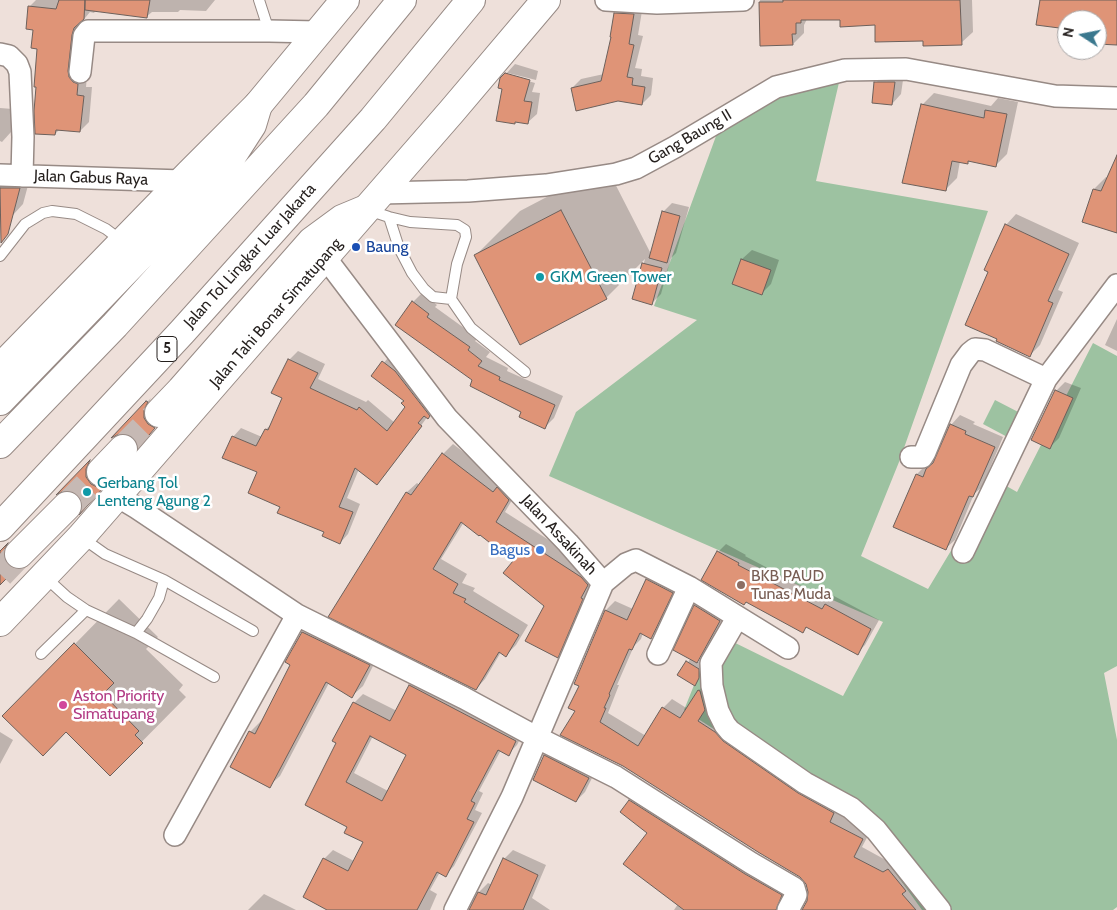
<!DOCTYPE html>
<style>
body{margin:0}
#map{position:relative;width:1117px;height:910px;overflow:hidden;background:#eee0da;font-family:Cabin,sans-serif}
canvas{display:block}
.north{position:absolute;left:1057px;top:10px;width:50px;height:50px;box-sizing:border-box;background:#fff;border:1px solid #a7a5a5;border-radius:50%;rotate:281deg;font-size:14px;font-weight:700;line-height:20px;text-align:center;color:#241f1d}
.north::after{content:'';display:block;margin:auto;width:18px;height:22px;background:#3a788e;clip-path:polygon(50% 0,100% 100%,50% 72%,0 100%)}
</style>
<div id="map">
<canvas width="1117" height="910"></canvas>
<div class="north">N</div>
</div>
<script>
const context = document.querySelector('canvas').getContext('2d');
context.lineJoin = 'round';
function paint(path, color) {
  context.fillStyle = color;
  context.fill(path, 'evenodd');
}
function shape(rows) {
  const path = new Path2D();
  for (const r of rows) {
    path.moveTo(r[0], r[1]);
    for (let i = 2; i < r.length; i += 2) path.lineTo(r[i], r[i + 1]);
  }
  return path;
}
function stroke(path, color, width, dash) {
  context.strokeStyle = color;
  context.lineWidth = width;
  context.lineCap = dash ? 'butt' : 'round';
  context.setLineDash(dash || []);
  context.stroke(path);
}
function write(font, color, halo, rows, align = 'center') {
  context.font = font + ' Cabin,sans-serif';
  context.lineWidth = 5;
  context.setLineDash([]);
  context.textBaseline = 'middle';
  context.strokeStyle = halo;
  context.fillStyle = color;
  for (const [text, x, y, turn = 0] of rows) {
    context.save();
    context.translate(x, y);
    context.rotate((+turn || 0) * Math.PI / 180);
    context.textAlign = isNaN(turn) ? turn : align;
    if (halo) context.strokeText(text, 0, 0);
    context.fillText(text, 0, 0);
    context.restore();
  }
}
paint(shape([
 [841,74,816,181,988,211,899,462,861,556,928,589,994,479,1017,492,1093,343,1117,356,1117,666,1104,673,1117,740,1117,907,1113,910,922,910,858,821,684,710,715,633,843,696,883,622,549,476,576,412,697,320,654,306,727,106],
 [995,400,1026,416,1013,440,983,424]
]), '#9dc2a1');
paint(shape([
 [36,0,215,0,206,11,180,10,178,12,152,12,146,17,96,10,94,13,90,12,80,24,87,76,86,87,92,87,89,122,80,131,60,129,55,134,29,7],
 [760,0,972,0,973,32,961,43,924,39,876,23,841,19,807,19,804,25,804,33,793,44,761,45],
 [624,4,643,5,638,35,643,36,635,68,642,69,641,76,653,78,651,95,642,104,572,88,581,79,604,74,613,36,615,14],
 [515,64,538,71,536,80,508,73,508,75,535,83,532,92,540,93,537,114,527,123,517,121,514,123,506,74],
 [885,73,904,73,901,94,892,104,876,83],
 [934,93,991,106,998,98,1018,102,1007,154,995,166,970,160,967,163,960,161,957,178,945,190,922,105],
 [0,108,13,109,11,132,2,142,0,141],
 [1117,156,1117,232,1094,189,1106,177,1108,178],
 [606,166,651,254,663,212,672,203,689,207,676,253,671,258,661,294,651,304,633,299,645,259,606,298,475,256,520,211],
 [0,177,30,178,23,204,13,215,0,212],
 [1016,214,1079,243,1058,290,1063,292,1040,345,1029,356,990,272,1006,225],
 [752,250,779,260,771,284,762,293,742,259],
 [422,293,437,305,435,307,478,338,475,341,490,352,486,357,508,368,507,371,563,396,554,418,545,427,474,380,413,302],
 [1117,319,1117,351,1105,345],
 [298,351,325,364,318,379,366,402,368,400,395,423,407,407,406,401,373,376,392,353,437,407,428,416,385,475,377,483,359,469,347,498,360,504,348,534,340,543,325,532,281,506,233,437,241,428,262,437,266,429,273,423,283,398,289,360],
 [1065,382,1081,388,1059,438,1050,447,1056,391],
 [151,398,148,404,148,412,158,423,142,442,128,433,117,434],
 [960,415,975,422,973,424,1003,437,982,487,974,494,955,540,945,549,895,526,917,474,926,465,930,467,935,461,951,425],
 [453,444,503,482,518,490,505,512,591,567,598,575,567,646,557,656,545,605,514,561,464,522,441,559,467,574,462,583,475,588,473,591,528,625,516,645,506,655,501,652,485,679,476,689,330,616,407,492,417,483,420,485,443,454],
 [91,461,90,472,106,483,83,509,83,502,79,494,71,490,62,490],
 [8,544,8,554,19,564,0,584,0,552],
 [726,544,746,555,745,556,830,601,834,596,879,620,865,645,857,653,808,626,803,631,718,552],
 [656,571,681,583,660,628,651,637,643,633,641,639,634,646,617,685,619,685,608,713,646,736,663,708,672,699,688,709,699,690,708,681,713,700,706,711,871,830,862,847,893,864,932,910,803,910,808,901,809,891,807,883,801,876,577,710,581,686,576,683,606,610,615,601,633,609,647,580],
 [705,597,728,611,706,652,697,661,703,664,703,673,694,684,679,675,691,658,675,650,695,606],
 [119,599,158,637,146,649,183,685,179,690,186,697,110,774,75,644],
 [314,622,379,654,363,686,352,696,329,683,280,776,269,786,232,767,250,732,261,721,262,722,292,665,287,662,303,632],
 [419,676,524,731,517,745,508,754,501,750,479,791,483,793,475,810,482,813,454,866,445,875,440,872,430,890,437,894,430,910,330,910,324,859,333,850,354,861,364,842,349,826,338,743,354,703,363,694,397,711,410,685],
 [373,736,407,754,388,791,354,773],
 [0,732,13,740,0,764],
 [554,746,597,768,585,792,576,801,545,756],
 [639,792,790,886,789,910,674,910,678,904,648,833,630,801],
 [513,850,546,865,532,898,550,910,471,910,479,892,488,883,492,885,504,859],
 [264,894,296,910,248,910]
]), '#0003');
const building = shape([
 [59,0,85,0,84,19,74,28,72,35,68,71,69,77,73,82,78,84,77,95,84,96,80,132,56,130,55,135,35,134,34,111,36,87,34,87,37,49,31,48,33,30,26,29,28,6,56,9,59,0],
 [85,0,150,0,147,18,85,10,85,0],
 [783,0,960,0,962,45,923,46,923,41,875,42,875,25,840,27,840,20,801,20,801,23,796,23,796,34,792,34,793,45,760,46,759,2,783,2,783,0],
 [1040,0,1117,0,1117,45,1097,44,1097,20,1067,20,1067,29,1036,25,1040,0],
 [614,13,634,14,629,44,634,45,627,77,633,78,632,85,645,87,642,105,618,101,576,111,571,88,601,81,611,37,610,37,614,13],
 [505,73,530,80,524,101,532,102,528,124,515,122,515,124,496,121,502,89,498,88,500,78,505,73],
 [874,82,895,82,892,105,872,103,874,82],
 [921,104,984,118,985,110,1007,114,996,167,968,161,968,164,952,161,946,191,902,183,921,104],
 [1117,155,1117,233,1082,222,1093,189,1101,191,1117,155],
 [0,188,20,188,8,234,1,243,0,188],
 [561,210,607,299,520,345,474,255,561,210],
 [662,211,680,216,667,263,649,258,662,211],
 [1005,224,1069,254,1048,301,1053,303,1030,357,996,341,997,339,965,325,988,272,984,270,1005,224],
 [741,259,771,270,762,295,732,284,741,259],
 [642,263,662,268,652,305,632,299,642,263],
 [412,301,429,314,427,317,470,347,468,350,482,361,478,366,500,377,499,380,555,405,545,429,519,417,521,412,470,386,472,380,395,325,412,301],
 [288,359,318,373,310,388,357,410,359,407,387,431,405,407,401,403,404,401,371,376,382,361,395,371,430,416,428,419,424,416,418,423,422,426,377,485,355,468,339,507,353,512,340,544,322,536,324,532,277,513,280,507,248,493,257,472,222,458,232,436,256,446,265,429,268,430,282,398,271,393,288,359],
 [1055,390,1073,398,1050,449,1031,440,1055,390],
 [146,401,148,402,144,410,144,418,148,424,155,428,138,448,134,438,127,434,119,434,111,438,146,401],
 [950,424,966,431,965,434,995,447,973,497,969,496,946,550,893,527,916,474,923,477,926,469,933,463,950,424],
 [442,453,493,492,497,487,509,500,496,522,581,577,588,585,581,598,583,599,558,658,525,641,544,606,503,573,513,561,480,535,479,536,461,522,433,569,458,584,453,593,466,599,464,602,519,635,506,657,499,652,476,690,328,617,406,492,411,495,442,453],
 [90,460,86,469,86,477,91,484,97,487,104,487,79,515,82,510,82,502,78,495,71,491,63,491,56,495,90,460],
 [8,543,4,550,4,558,8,565,16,569,0,585,0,551,8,543],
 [717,551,739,563,738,565,822,609,825,604,871,629,858,655,806,627,803,633,746,602,744,605,701,580,717,551],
 [646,579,673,593,651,639,640,633,632,650,629,649,609,694,610,695,604,708,606,708,600,722,638,746,662,707,680,718,698,690,700,691,705,710,698,721,715,732,723,741,798,793,834,813,830,822,863,839,854,857,883,872,888,869,906,891,902,894,916,910,802,910,807,901,808,892,806,884,800,877,758,852,623,766,560,735,575,711,568,708,579,686,574,684,605,610,627,620,646,579],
 [694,605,720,621,697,663,673,650,694,605],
 [302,632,370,665,352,698,326,682,270,788,230,767,249,731,255,734,290,665,285,662,302,632],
 [74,643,114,683,103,694,139,731,135,735,143,743,110,776,66,732,43,756,2,716,74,643],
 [686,661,699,669,699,678,695,686,677,675,686,661],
 [409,685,516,741,509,756,498,750,471,801,475,803,467,819,474,822,446,877,437,872,417,910,327,910,303,897,323,858,348,871,363,842,344,833,347,827,305,805,336,743,332,741,353,702,390,721,409,685],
 [370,736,406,755,382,801,346,782,370,736],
 [544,755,589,778,576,802,533,780,544,755],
 [629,800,745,874,782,895,776,910,684,910,623,864,647,833,620,812,629,800],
 [503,858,538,875,523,910,469,910,478,892,486,895,503,858]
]);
paint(building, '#df9477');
stroke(building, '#6c605b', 1);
stroke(shape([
 [123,449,159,413],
 [67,506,101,472],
 [0,574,19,554]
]), '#c6b9b4', 28, [28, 14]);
const service = shape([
 [259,0,269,31],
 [368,210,389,217,410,222,457,225,465,230,466,237,457,264,451,299,471,328,525,372],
 [389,217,399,248,412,273,424,289,433,297,451,299],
 [0,256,25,224,43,213,52,211,76,214,106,229,122,241],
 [44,576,67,597,86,610,136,633,147,619,159,598,164,580,105,554,81,537],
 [164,580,253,631],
 [136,633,214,677],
 [41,654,86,610]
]);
const minor = shape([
 [606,0,657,3,743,0],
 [0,54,9,56,17,64,20,72,23,137,22,176],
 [80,72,84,36,88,31,269,31,318,32],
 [0,175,182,181],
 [380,193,468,191,546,185,616,174,636,168,675,147,776,87,845,70,906,69,1055,96,1117,98],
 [324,256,447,418,568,543,603,583],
 [911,457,922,457,925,452,961,365,970,353,975,349,985,350,1046,379],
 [117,496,137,508,297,615,175,835],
 [963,552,1046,379,1117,285],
 [297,615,464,698,538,738,616,777,751,863,794,888,796,895,788,910],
 [737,618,711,663,712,686,718,711,725,725,730,731,805,783,851,808,876,830,940,910],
 [658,654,689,587],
 [455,910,512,797,603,583,626,564,636,560,689,587,788,648]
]);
const trunk = shape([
 [0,368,190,173,258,105,345,0],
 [0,622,81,537,452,111,546,0]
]);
const motorway = shape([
 [0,401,223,170,252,125,258,105],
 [159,413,181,390,312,241,342,219,366,209],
 [0,444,115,325,316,105,402,0],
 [101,472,123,449],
 [0,527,182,332,373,119,471,0],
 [19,554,67,506]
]);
stroke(service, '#978a85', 12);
stroke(minor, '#978a85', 24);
stroke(trunk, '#978a85', 30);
stroke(motorway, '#978a85', 30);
stroke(service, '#fff', 10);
stroke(minor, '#fff', 21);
stroke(trunk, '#fff', 28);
stroke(motorway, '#fff', 28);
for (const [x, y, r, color] of [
 [356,247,5,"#1a4fb4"],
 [540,277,5,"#0f9aa8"],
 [87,492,5,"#0f9aa8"],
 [540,550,5,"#3f7fe0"],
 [741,585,5,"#8d6e63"],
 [63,705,5,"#d1479c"]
]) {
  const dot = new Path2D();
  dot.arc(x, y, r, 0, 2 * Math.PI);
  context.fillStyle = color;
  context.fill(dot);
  stroke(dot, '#fff', 2);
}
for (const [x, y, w] of [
 [167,349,20]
]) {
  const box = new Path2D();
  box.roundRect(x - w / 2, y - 12.5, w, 25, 4);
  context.fillStyle = '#fff';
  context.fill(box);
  stroke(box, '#241f1d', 1);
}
write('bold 15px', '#241f1d', null, [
 ["5",167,349]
]);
write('16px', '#241f1d', '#fff', [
 ["Gang Baung II",690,137,-30],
 ["Jalan Gabus Raya",91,178,2],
 ["Jalan Tol Lingkar Luar Jakarta",250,256,-48],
 ["Jalan Tahi Bonar Simatupang",276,313,-49],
 ["Jalan Assakinah",559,535,47]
]);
write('16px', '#164399', '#fff', [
 ["Baung",366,247]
], 'left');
write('16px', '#0d838f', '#fff', [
 ["GKM Green Tower",550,277],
 ["Gerbang Tol",97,483],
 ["Lenteng Agung 2",97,501]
], 'left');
write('16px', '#366cbe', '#fff', [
 ["Bagus",530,550]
], 'right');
write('16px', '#785e54', '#fff', [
 ["BKB PAUD",751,576],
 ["Tunas Muda",751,594]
], 'left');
write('16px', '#b23c85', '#fff', [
 ["Aston Priority",73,696],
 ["Simatupang",73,714]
], 'left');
</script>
